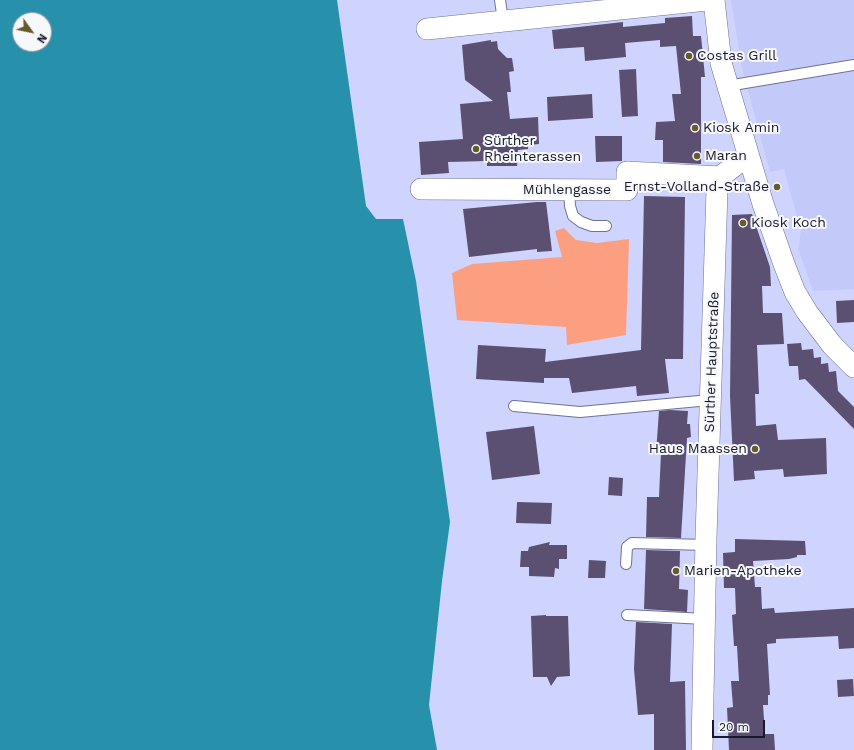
<!DOCTYPE html>
<meta charset="utf-8">
<style>
body{margin:0}
#map{position:relative;width:854px;height:750px;overflow:hidden;background:#ced4fd;font-family:"Work Sans",sans-serif}
canvas{display:block}
.north{position:absolute;left:12px;top:12px;width:40px;height:40px;box-sizing:border-box;background:#f7f8fc;border:1px solid #9e9fa8;border-radius:50%;rotate:123deg;font-size:11px;font-weight:700;line-height:16px;text-align:center;color:#191a29}
.north::after{content:'';display:block;margin:auto;width:14px;height:18px;background:#655b28;clip-path:polygon(50% 0,100% 100%,50% 72%,0 100%)}
.scale{position:absolute;left:712px;top:720px;width:53px;height:18px;box-sizing:border-box;border:2px solid #191a29;border-top:0;padding-left:5px;font-size:12px;line-height:14px;white-space:nowrap;color:#191a29;-webkit-text-stroke:3px #f7f8fc;paint-order:stroke}
</style>
<div id="map">
<canvas width="854" height="750"></canvas>
<div class="north">N</div>
<div class="scale">20 m</div>
</div>
<script>
const context = document.querySelector('canvas').getContext('2d');
context.lineJoin = 'round';
function paint(path, color) {
  context.fillStyle = color;
  context.fill(path, 'evenodd');
}
function shape(rows) {
  const path = new Path2D();
  for (const r of rows) {
    path.moveTo(r[0], r[1]);
    for (let i = 2; i < r.length; i += 2) path.lineTo(r[i], r[i + 1]);
  }
  return path;
}
function stroke(path, color, width, dash) {
  context.strokeStyle = color;
  context.lineWidth = width;
  context.lineCap = dash ? 'butt' : 'round';
  context.setLineDash(dash || []);
  context.stroke(path);
}
function write(font, color, halo, rows, align = 'center') {
  context.font = font + ' "Work Sans",sans-serif';
  context.lineWidth = 4;
  context.setLineDash([]);
  context.textBaseline = 'middle';
  context.strokeStyle = halo;
  context.fillStyle = color;
  for (const [text, x, y, turn = 0] of rows) {
    context.save();
    context.translate(x, y);
    context.rotate((+turn || 0) * Math.PI / 180);
    context.textAlign = isNaN(turn) ? turn : align;
    if (halo) context.strokeText(text, 0, 0);
    context.fillText(text, 0, 0);
    context.restore();
  }
}
paint(shape([
 [731,0,854,0,854,289,813,291,798,249,801,231,784,169,770,172,742,68]
]), '#c3c9f9');
paint(shape([
 [564,228,576,240,597,243,629,239,626,335,567,345,566,327,457,320,452,273,472,264,562,257,555,231]
]), '#fc9f80');
paint(shape([
 [0,0,337,0,366,206,376,219,403,219,416,281,450,522,442,581,429,705,437,750,0,750],
 [20,20,44,20,44,44,20,44]
]), '#2790aa');
paint(shape([
 [692,16,693,36,701,36,705,77,701,77,701,164,663,162,663,140,655,140,656,122,675,121,672,94,681,94,676,46,660,47,660,40,625,43,626,57,585,61,584,47,554,49,552,30,623,22,623,27,665,23,665,18],
 [491,40,491,42,497,41,498,49,507,58,512,58,514,71,509,72,511,92,507,92,510,119,538,117,539,144,528,145,528,149,518,150,517,166,487,166,487,161,448,162,449,173,421,175,419,142,463,139,460,104,493,101,465,80,462,45],
 [636,69,638,116,622,117,619,70],
 [592,94,593,118,548,121,547,97],
 [595,136,622,136,622,161,596,162],
 [644,196,685,197,683,359,665,359,669,393,637,396,636,386,572,393,569,378,544,378,544,383,476,379,478,345,546,349,545,362,641,350],
 [537,202,546,202,552,251,537,252,537,249,469,257,463,209],
 [752,214,770,267,771,286,762,286,763,313,782,313,784,344,757,345,759,394,755,394,756,426,776,424,778,440,826,438,827,474,784,477,783,469,754,471,755,479,734,481,730,396,732,215],
 [854,300,854,322,837,323,836,301],
 [801,343,802,350,813,349,814,358,821,357,821,364,828,363,829,372,836,371,838,391,854,407,854,429,805,379,799,380,798,366,789,366,787,344],
 [670,410,688,411,687,424,690,424,691,437,687,438,681,538,646,537,647,497,659,497,661,453,656,453,659,411],
 [534,426,540,474,492,480,486,432],
 [609,477,623,478,622,496,608,495],
 [517,502,552,503,551,524,516,523],
 [735,539,805,541,806,555,797,555,797,557,789,559,753,561,755,587,761,587,762,609,774,608,775,613,854,608,854,648,839,649,838,636,776,639,776,643,767,644,770,695,768,695,768,705,763,705,765,734,774,734,775,750,729,750,727,708,733,707,731,681,739,681,737,646,734,646,732,615,736,614,735,588,724,588,723,553,735,552],
 [550,542,549,545,567,545,567,559,559,559,559,569,555,568,554,577,529,576,529,567,520,567,521,551,528,551,529,547],
 [646,550,680,551,679,589,688,590,687,612,644,609],
 [589,560,606,561,605,578,588,578],
 [546,615,546,616,568,616,570,676,557,677,551,686,547,677,533,677,531,616],
 [636,622,672,624,670,682,685,681,686,750,654,750,654,714,638,715,634,669],
 [853,679,854,696,838,697,837,680]
]), '#5b5072');
const lane = shape([
 [500,0,503,21],
 [727,86,854,65],
 [569,189,570,206,573,216,581,222,592,226,606,226],
 [514,406,580,412,710,400],
 [626,564,627,547,632,543,706,545],
 [627,615,705,619]
]);
const street = shape([
 [714,0,721,63,763,204,784,264,795,292,807,312,832,345,854,367],
 [427,29,707,0],
 [421,189,627,190,627,172,720,177],
 [702,750,706,538,717,190,720,177,738,163,749,158]
]);
stroke(lane, '#6e7297', 12);
stroke(street, '#6e7297', 22);
stroke(lane, '#fff', 10);
stroke(street, '#fff', 21);
for (const [x, y, r, color] of [
 [689,56,4,"#655b28"],
 [695,128,4,"#655b28"],
 [476,149,4,"#655b28"],
 [697,156,4,"#655b28"],
 [777,187,4,"#655b28"],
 [743,223,4,"#655b28"],
 [755,449,4,"#655b28"],
 [676,571,4,"#655b28"]
]) {
  const dot = new Path2D();
  dot.arc(x, y, r, 0, 2 * Math.PI);
  context.fillStyle = color;
  context.fill(dot);
  stroke(dot, '#f7f8fc', 1.5);
}
write('14px', '#191a29', '#f7f8fc', [
 ["Costas Grill",697,56],
 ["Kiosk Amin",703,128],
 ["Sürther",484,141],
 ["Rheinterassen",484,157],
 ["Maran",705,156],
 ["Ernst-Volland-Straße",769,187,"right"],
 ["Kiosk Koch",751,223],
 ["Haus Maassen",747,449,"right"],
 ["Marien-Apotheke",684,571]
], 'left');
write('14px', '#191a29', '#f7f8fc', [
 ["Mühlengasse",567,190],
 ["Sürther Hauptstraße",712,362,-88]
]);
</script>
